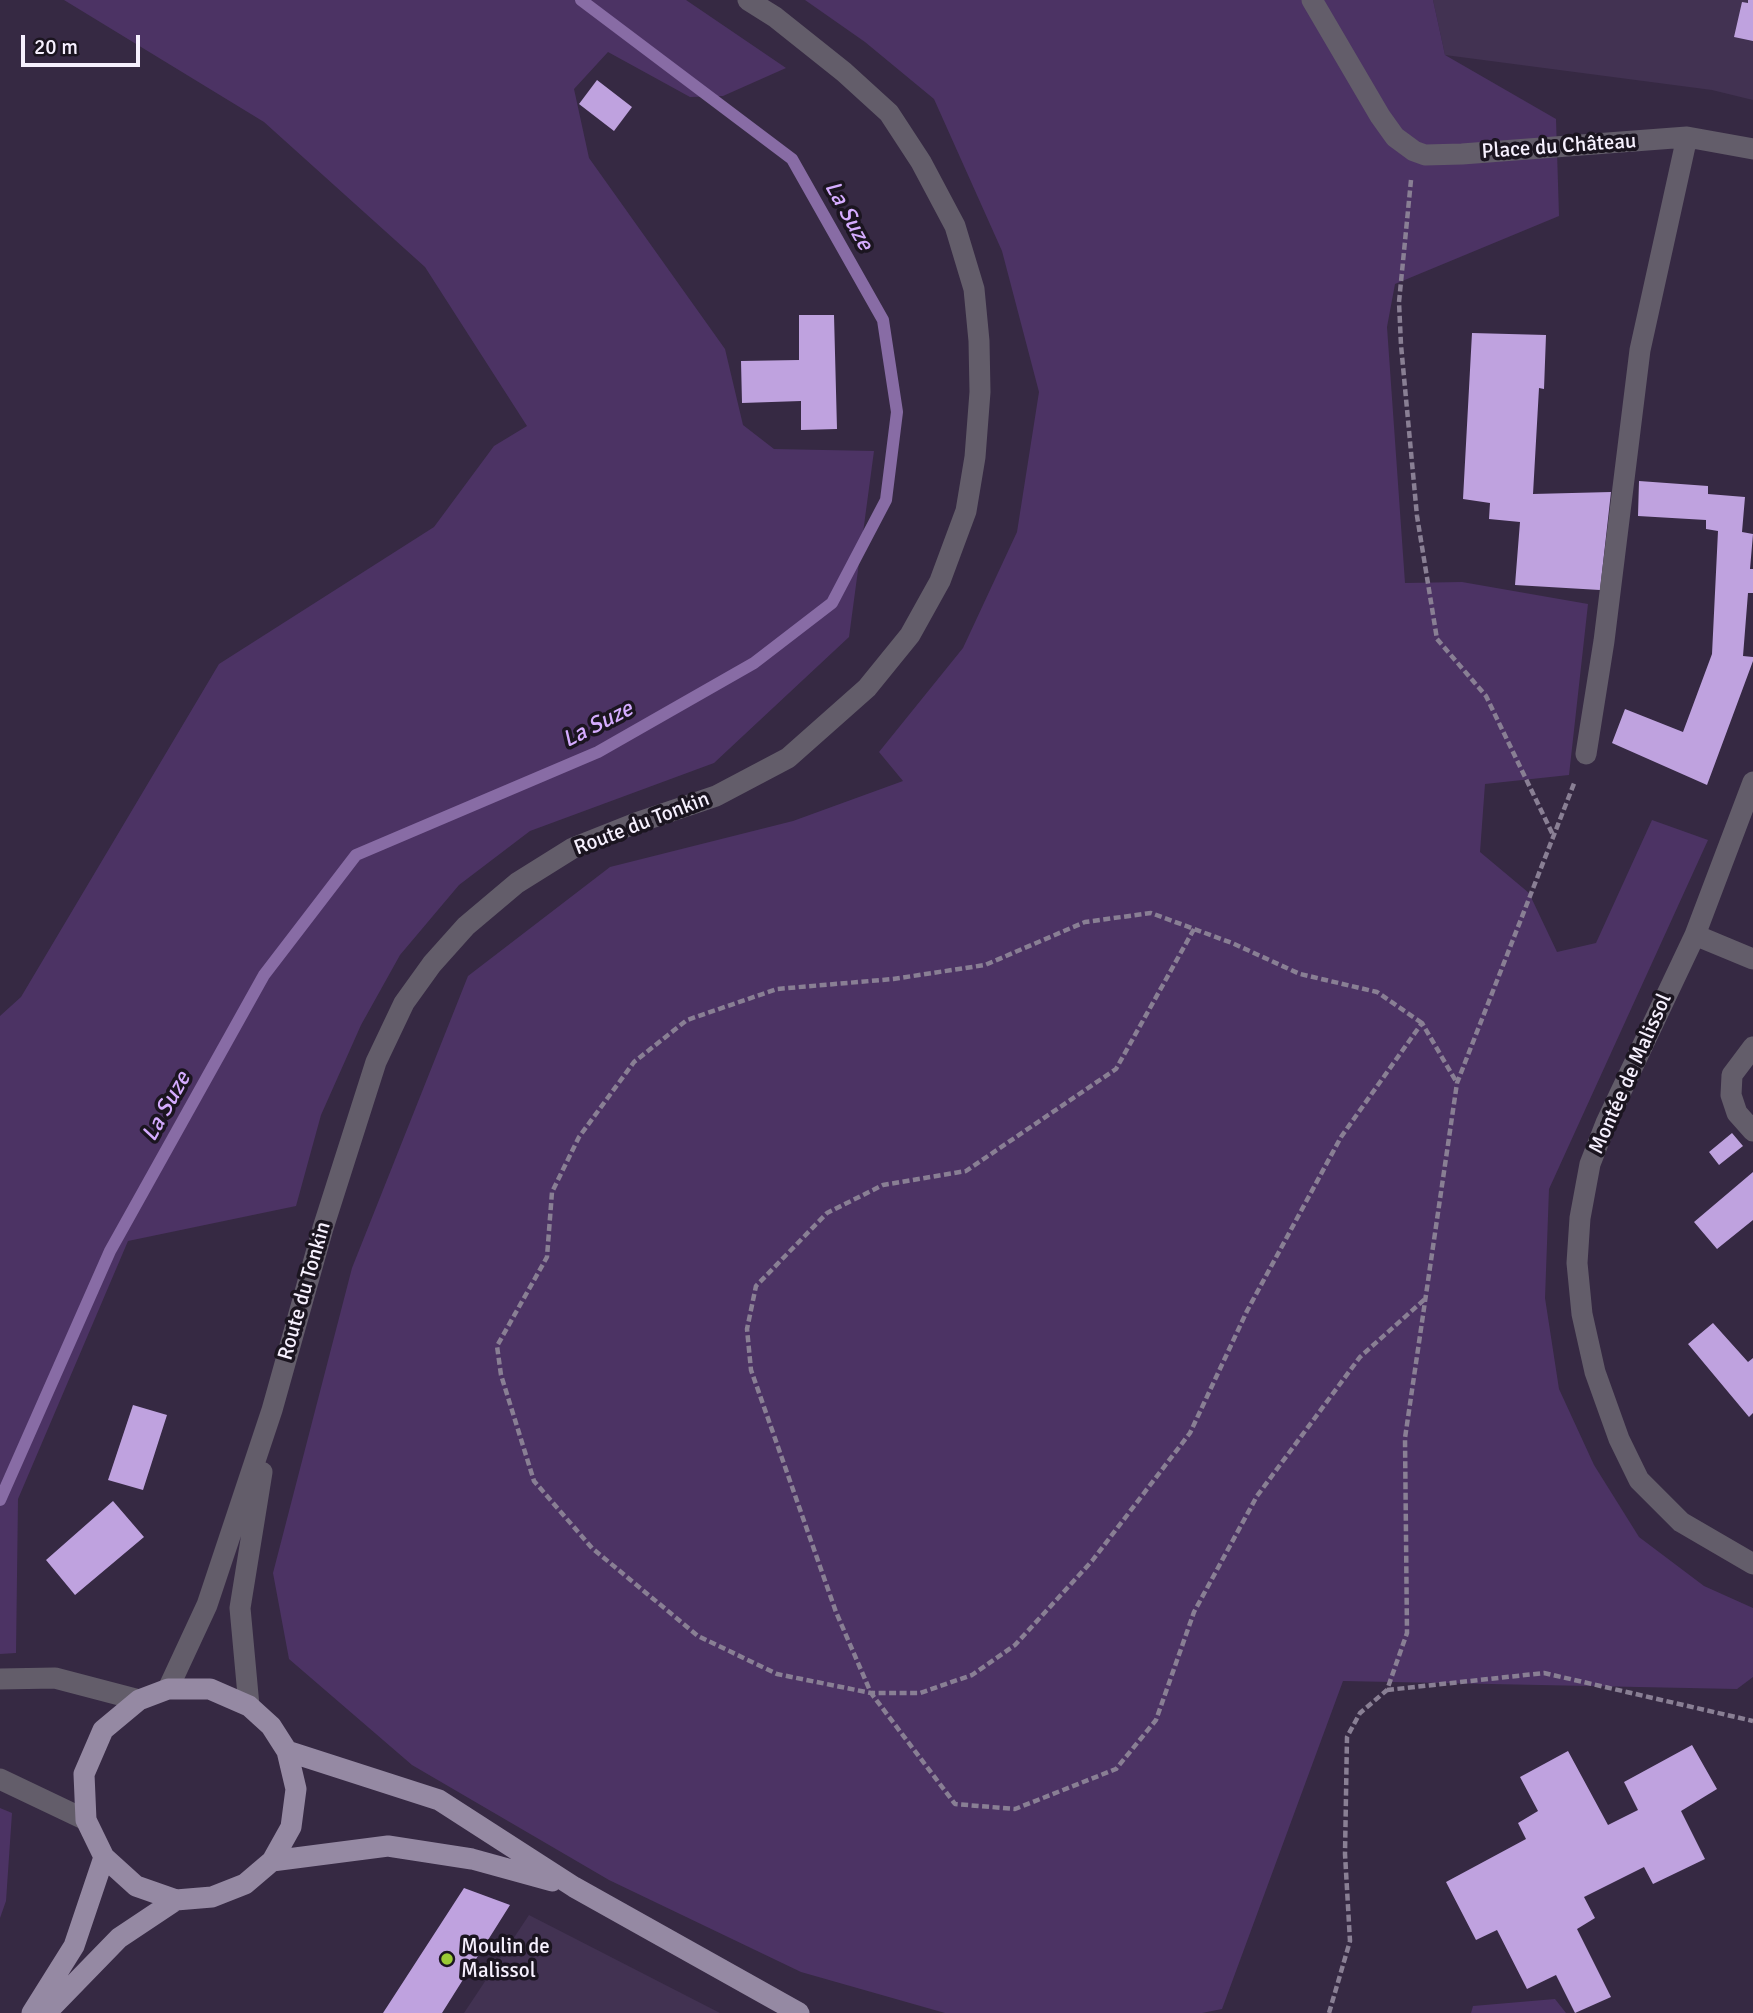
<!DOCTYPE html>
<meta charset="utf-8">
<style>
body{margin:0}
#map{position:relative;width:1753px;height:2013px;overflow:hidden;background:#362943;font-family:Signika,sans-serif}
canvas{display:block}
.scale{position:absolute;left:21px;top:35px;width:119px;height:32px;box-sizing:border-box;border:4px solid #f6f0fe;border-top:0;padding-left:9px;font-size:21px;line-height:24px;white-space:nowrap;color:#f6f0fe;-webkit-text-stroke:5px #1b1520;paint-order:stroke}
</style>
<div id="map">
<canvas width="1753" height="2013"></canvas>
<div class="scale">20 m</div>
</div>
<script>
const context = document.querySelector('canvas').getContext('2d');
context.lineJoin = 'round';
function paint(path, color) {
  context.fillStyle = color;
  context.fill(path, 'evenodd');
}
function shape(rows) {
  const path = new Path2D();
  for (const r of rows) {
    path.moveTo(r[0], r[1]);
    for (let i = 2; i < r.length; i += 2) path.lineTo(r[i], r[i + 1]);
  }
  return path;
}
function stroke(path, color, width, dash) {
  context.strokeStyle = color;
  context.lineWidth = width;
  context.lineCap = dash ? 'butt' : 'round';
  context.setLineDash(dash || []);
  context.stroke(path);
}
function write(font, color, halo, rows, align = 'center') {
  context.font = font + ' Signika,sans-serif';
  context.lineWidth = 7;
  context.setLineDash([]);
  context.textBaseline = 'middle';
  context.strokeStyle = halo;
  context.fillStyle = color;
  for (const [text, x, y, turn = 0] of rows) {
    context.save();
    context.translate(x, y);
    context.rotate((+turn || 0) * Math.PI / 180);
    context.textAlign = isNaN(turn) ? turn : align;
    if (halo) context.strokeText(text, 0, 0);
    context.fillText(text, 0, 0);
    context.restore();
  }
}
paint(shape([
 [1433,0,1753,0,1753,100,1712,90,1445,55],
 [529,1915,720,2013,464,2013]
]), '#423252');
paint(shape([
 [64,0,686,0,786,68,723,96,690,97,608,52,574,89,589,158,725,349,743,425,774,449,874,451,849,637,714,763,530,831,459,885,400,955,361,1025,321,1115,296,1206,128,1241,18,1499,16,1653,0,1654,0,1016,21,997,219,664,434,527,494,446,527,426,425,267,264,122],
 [805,0,1433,0,1445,55,1556,119,1559,216,1395,284,1387,327,1405,583,1462,582,1588,604,1569,775,1485,784,1480,852,1529,893,1557,952,1596,943,1652,820,1708,840,1549,1189,1545,1298,1559,1389,1594,1465,1639,1537,1704,1586,1753,1608,1753,1677,1737,1689,1343,1681,1222,2009,1202,2013,945,2013,801,1972,609,1880,412,1765,289,1659,273,1573,352,1268,468,976,610,867,793,821,903,781,879,752,963,648,1017,532,1039,392,1002,251,934,99,865,42],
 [0,1808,12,1813,6,1901,0,1918],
 [1555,1999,1566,2013,1471,2013,1473,2006]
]), '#4c3364');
stroke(shape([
 [0,1500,110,1251,264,975,356,855,598,752,754,663,832,603,886,500,897,412,883,320,792,159,581,0]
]), '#886ca5', 12);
paint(shape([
 [1748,0,1753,0,1753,41,1734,37,1742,2,1748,3],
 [597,80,632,107,614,131,579,104],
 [799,315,834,315,837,429,801,430,801,401,742,403,741,361,799,360],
 [1472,333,1546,335,1544,389,1539,388,1533,494,1611,492,1600,590,1515,585,1520,522,1489,519,1490,503,1463,499],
 [1639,481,1708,486,1708,494,1745,497,1742,532,1753,534,1750,569,1753,569,1753,593,1748,593,1743,656,1753,657,1753,661,1707,785,1612,743,1625,709,1683,732,1712,654,1718,531,1706,529,1706,520,1638,516],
 [1732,1133,1743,1146,1719,1165,1709,1152],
 [1753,1172,1753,1220,1717,1249,1694,1222],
 [1713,1323,1748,1362,1753,1358,1753,1413,1749,1417,1688,1344],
 [133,1405,167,1415,143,1490,108,1480],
 [113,1501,144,1537,75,1595,46,1560],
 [1692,1745,1717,1789,1681,1811,1705,1859,1653,1884,1644,1867,1584,1897,1595,1918,1577,1929,1611,1997,1575,2013,1556,1975,1527,1989,1497,1930,1476,1940,1446,1882,1526,1839,1518,1823,1538,1811,1520,1777,1568,1751,1608,1825,1638,1810,1624,1782],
 [464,1888,510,1905,442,2013,383,2013]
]), '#bfa2df');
stroke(shape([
 [1411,180,1399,302,1401,345,1417,516,1437,639,1486,696,1553,835],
 [1194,929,1116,1069,966,1171,883,1185,827,1213,756,1286,747,1329,751,1370,836,1612,871,1693,955,1804,1015,1809,1116,1769,1156,1720,1194,1612,1257,1496,1360,1357,1425,1299],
 [1422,1023,1377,992,1300,974,1232,943,1151,913,1085,922,985,965,893,979,777,989,687,1020,634,1062,579,1137,552,1192,547,1257,497,1346,501,1375,534,1481,592,1548,698,1636,777,1674,871,1693,920,1693,972,1675,1015,1645,1092,1561,1190,1433,1247,1311,1341,1137,1422,1023,1457,1083],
 [1387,1690,1544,1673,1753,1721],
 [1329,2013,1350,1941,1345,1854,1347,1737,1360,1713,1387,1690,1407,1633,1405,1438,1457,1083,1575,781]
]), '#897f94', 4.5, [7, 3.5]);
stroke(shape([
 [1312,0,1380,116,1395,137,1414,151,1425,155,1462,154,1687,137,1753,149],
 [1586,754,1604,641,1640,350,1687,137],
 [1753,782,1695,935,1606,1123,1590,1164,1580,1218,1577,1263,1582,1314,1595,1372,1619,1439,1639,1480,1681,1522,1753,1564],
 [1695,935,1753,959],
 [1753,1047,1732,1075,1731,1095,1737,1113,1753,1131],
 [0,1679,55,1678,139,1700],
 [168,1689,207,1605,272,1410,323,1228,376,1062,404,1003,432,964,466,926,517,883,573,848,636,823,716,796,788,758,867,688,910,635,940,581,966,511,975,457,980,392,979,341,974,289,955,226,921,162,889,113,844,72,775,17,748,0],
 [249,1706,240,1608,262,1472],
 [0,1779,86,1820]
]), '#635d6a', 21);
stroke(shape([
 [287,1751,439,1800,574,1887,799,2013],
 [272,1861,388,1846,472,1859,552,1881],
 [32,2013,74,1946,104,1857],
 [46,2013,119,1938,176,1900,212,1897,245,1884,272,1861,291,1827,296,1789,287,1751,271,1726,249,1706,210,1689,168,1689,139,1700,103,1730,84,1774,86,1820,104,1857,136,1886,176,1900]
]), '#9589a3', 21);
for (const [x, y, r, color] of [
 [447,1959,7,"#9acb35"]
]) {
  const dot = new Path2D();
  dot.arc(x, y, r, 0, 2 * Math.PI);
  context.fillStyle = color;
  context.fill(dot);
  stroke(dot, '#1b1520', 2.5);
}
write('21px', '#f6f0fe', '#1b1520', [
 ["Place du Château",1559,147,-4],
 ["Route du Tonkin",642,824,-21],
 ["Montée de Malissol",1631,1074,-66],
 ["Route du Tonkin",305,1291,-74]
]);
write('21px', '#f6f0fe', '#1b1520', [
 ["Moulin de",461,1947],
 ["Malissol",461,1971]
], 'left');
write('italic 23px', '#d5acff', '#1b1520', [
 ["La Suze",848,216,61],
 ["La Suze",598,725,-27],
 ["La Suze",167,1107,-61]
]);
</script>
